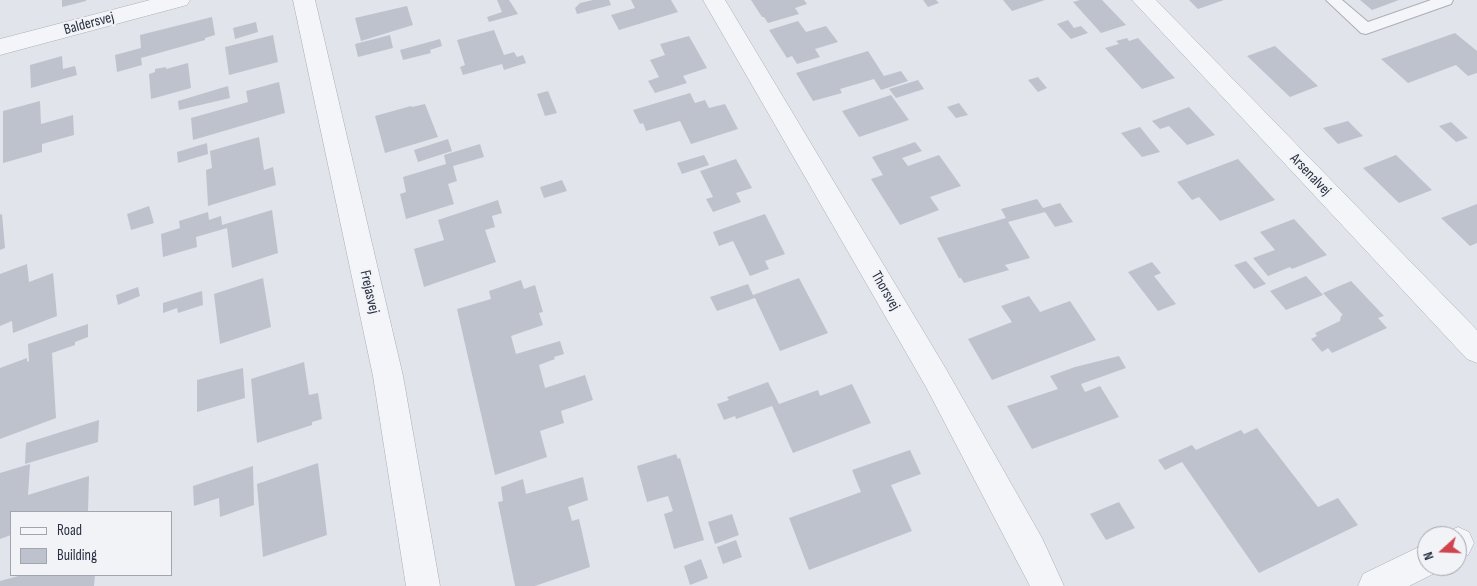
<!DOCTYPE html>
<style>
body{margin:0}
#map{position:relative;width:1477px;height:586px;overflow:hidden;background:#e1e4ea;font-family:"Sofia Sans Condensed",sans-serif}
canvas{display:block}
.legend{position:absolute;left:10px;top:511px;width:162px;height:65px;box-sizing:border-box;background:#f1f3f7;border:1px solid #a1a5af;margin:0;padding:6px 9px;list-style:none;font-size:15px;color:#293042}
.legend li{display:flex;align-items:center;gap:10px;height:25px}
.legend b{width:25px;border:1px solid #a1a5af}
.north{position:absolute;left:1417px;top:526px;width:50px;height:50px;box-sizing:border-box;background:#f1f3f7;border:1px solid #a1a5af;border-radius:50%;rotate:250deg;font-size:14px;font-weight:700;line-height:20px;text-align:center;color:#293042}
.north::after{content:'';display:block;margin:auto;width:18px;height:22px;background:#d0454d;clip-path:polygon(50% 0,100% 100%,50% 72%,0 100%)}
</style>
<div id="map">
<canvas width="1477" height="586"></canvas>
<ul class="legend">
<li><b style="height:6px;background:#f4f5f8"></b>Road</li>
<li><b style="height:14px;background:#bec2cd"></b>Building</li>
</ul>
<div class="north">N</div>
</div>
<script>
const context = document.querySelector('canvas').getContext('2d');
context.lineJoin = 'round';
function paint(path, color) {
  context.fillStyle = color;
  context.fill(path, 'evenodd');
}
function shape(rows) {
  const path = new Path2D();
  for (const r of rows) {
    path.moveTo(r[0], r[1]);
    for (let i = 2; i < r.length; i += 2) path.lineTo(r[i], r[i + 1]);
  }
  return path;
}
function stroke(path, color, width, dash) {
  context.strokeStyle = color;
  context.lineWidth = width;
  context.lineCap = dash ? 'butt' : 'round';
  context.setLineDash(dash || []);
  context.stroke(path);
}
function write(font, color, halo, rows, align = 'center') {
  context.font = font + ' "Sofia Sans Condensed",sans-serif';
  context.lineWidth = 4;
  context.setLineDash([]);
  context.textBaseline = 'middle';
  context.strokeStyle = halo;
  context.fillStyle = color;
  for (const [text, x, y, turn = 0] of rows) {
    context.save();
    context.translate(x, y);
    context.rotate((+turn || 0) * Math.PI / 180);
    context.textAlign = isNaN(turn) ? turn : align;
    if (halo) context.strokeText(text, 0, 0);
    context.fillText(text, 0, 0);
    context.restore();
  }
}
paint(shape([
 [62,0,86,0,86,1,62,7],
 [497,0,509,0,518,14,489,22,487,17,502,12],
 [593,0,609,0,611,5,577,14,575,8,580,3],
 [631,0,671,0,678,12,619,30,611,15,635,8],
 [751,0,804,0,807,4,795,8,799,14,768,23,764,17,762,17],
 [923,0,936,0,939,3,928,7],
 [1003,0,1045,0,1012,11],
 [1080,0,1102,0,1126,25,1101,33,1073,2],
 [1189,0,1224,0,1198,9],
 [1360,0,1399,0,1372,10],
 [407,6,413,25,361,41,355,18],
 [212,17,215,35,205,38,205,40,141,58,142,65,117,72,115,55,141,48,140,35],
 [1068,20,1074,28,1081,26,1088,33,1071,39,1057,24],
 [798,21,806,32,826,26,838,42,815,49,820,57,797,64,792,56,787,58,769,30],
 [256,22,258,32,235,39,233,28],
 [494,30,504,55,514,52,517,57,523,55,526,63,504,70,502,64,463,75,460,67,465,65,457,40],
 [1455,33,1477,51,1477,73,1468,76,1456,65,1408,83,1381,59],
 [273,35,278,62,229,75,225,47],
 [390,35,393,48,358,57,355,44],
 [689,36,707,68,683,76,687,83,655,93,648,81,659,77,650,60,665,55,660,44],
 [1127,38,1129,41,1138,38,1175,78,1142,89,1105,48,1119,44,1116,41],
 [440,39,442,46,430,50,431,53,403,60,400,50],
 [1275,46,1318,86,1290,97,1247,56],
 [868,51,884,76,901,71,908,81,881,90,874,79,840,89,842,93,813,101,796,73],
 [62,56,63,69,75,66,77,75,31,88,30,65],
 [188,63,191,88,151,99,149,74,155,72,155,69,166,67,166,69],
 [1038,77,1047,88,1038,92,1028,80],
 [918,80,924,89,896,98,889,89],
 [279,82,285,113,193,140,191,118,248,102,246,91],
 [228,86,230,98,179,110,178,101],
 [548,91,557,113,545,116,537,94],
 [690,93,695,103,705,100,709,108,725,104,738,129,691,144,680,121,646,131,643,123,640,124,633,110],
 [891,95,909,120,859,137,842,111],
 [40,101,41,124,73,115,74,135,42,144,42,152,3,163,3,111],
 [959,103,968,115,956,118,947,107],
 [425,104,438,137,385,153,375,116,411,106,412,107],
 [1189,107,1215,135,1187,145,1169,126,1160,129,1152,121],
 [1348,121,1363,136,1338,144,1323,128],
 [1451,122,1468,138,1456,142,1439,126],
 [1140,127,1160,152,1142,157,1121,133],
 [259,137,264,170,273,167,276,185,208,206,206,170,212,168,210,151],
 [448,139,452,151,418,162,414,150],
 [915,142,922,151,902,158,908,166,939,155,961,186,930,197,939,210,900,225,871,179,883,175,872,157],
 [207,143,208,154,178,163,177,152],
 [480,144,484,157,453,166,457,181,448,184,454,204,406,219,400,194,406,192,403,177,446,164,444,155],
 [704,155,709,165,682,174,677,163],
 [1396,155,1432,190,1399,203,1363,168],
 [736,159,752,188,736,193,741,202,713,212,706,199,713,197,700,171],
 [1238,159,1275,200,1220,221,1199,197,1192,200,1177,182],
 [562,180,567,191,544,198,540,187],
 [1037,199,1043,208,1060,203,1073,222,1055,227,1045,212,1008,222,1030,258,1005,265,1009,270,964,283,961,278,959,278,937,238,1006,218,1001,209],
 [498,200,502,213,492,216,495,227,485,230,496,262,424,287,414,249,444,240,438,220],
 [1477,204,1477,243,1470,246,1441,218],
 [149,206,154,223,131,230,127,214],
 [272,210,278,253,232,268,227,228,196,237,197,247,163,257,161,234,180,228,179,221,208,212,209,220,221,216,222,225],
 [2,214,5,248,0,250,0,215],
 [765,214,785,254,765,261,769,269,750,276,733,241,719,246,713,232],
 [1294,219,1327,255,1292,269,1290,267,1268,276,1253,258,1275,250,1260,232],
 [1246,261,1266,284,1254,289,1234,265],
 [1152,262,1161,273,1154,276,1176,304,1158,311,1128,272],
 [27,264,29,282,53,273,57,316,13,333,12,321,0,326,0,274],
 [1306,276,1323,295,1286,310,1270,291],
 [263,278,271,327,220,344,214,294],
 [799,278,828,333,780,351,755,298,717,311,710,297,748,284,753,295],
 [521,280,524,289,535,285,543,312,539,313,543,325,511,336,516,354,560,341,564,354,554,357,555,359,539,365,545,388,585,375,593,400,561,411,564,423,540,431,547,457,495,475,457,309,491,299,489,291],
 [1351,281,1384,316,1378,318,1387,328,1332,353,1328,348,1322,352,1311,339,1317,336,1315,333,1340,321,1341,316,1343,315,1323,293],
 [138,287,140,296,118,305,116,295],
 [202,291,203,305,178,313,177,308,163,313,163,303],
 [1029,296,1040,312,1070,301,1096,340,992,380,968,339,1012,322,1001,306],
 [88,324,88,337,75,342,75,345,52,353,56,418,0,439,0,368,27,358,27,362,29,361,28,344],
 [1119,356,1126,368,1081,384,1085,392,1100,386,1119,417,1032,449,1007,406,1058,389,1050,376,1075,367],
 [304,362,309,395,318,393,322,419,312,422,312,425,257,443,251,379],
 [243,368,245,398,197,412,197,380],
 [768,382,779,404,818,390,820,396,852,384,871,423,793,453,772,406,736,419,735,416,724,420,717,404,729,400,727,397],
 [99,420,98,442,25,464,26,443],
 [1257,428,1318,507,1338,498,1358,525,1259,573,1182,462,1165,470,1158,460,1192,445,1196,450,1241,430,1244,434],
 [910,450,921,474,891,485,912,531,809,570,789,518,861,492,852,470],
 [676,454,678,459,680,458,704,540,674,549,664,514,673,511,668,496,647,502,637,466],
 [318,463,327,535,263,557,257,484],
 [30,464,28,495,89,476,88,511,11,512,11,535,0,539,0,473],
 [253,466,254,505,220,517,219,498,194,506,193,486],
 [583,477,588,500,568,507,572,521,579,519,590,567,535,586,515,586,498,502,503,501,501,487,523,479,526,494],
 [1119,502,1135,528,1106,540,1090,514],
 [732,514,739,535,715,544,708,522],
 [736,540,742,557,723,564,717,547],
 [701,559,708,578,690,585,684,566],
 [22,575,95,575,94,586,0,586,0,581]
]), '#bec2cd');
const service = shape([
 [1326,0,1342,0,1368,22,1431,0,1453,0,1451,4,1366,34,1361,33,1326,0]
]);
const minor = shape([
 [150,0,190,0,187,5,0,55,0,39,150,0],
 [293,0,315,0,403,376,440,586,406,586,373,376,293,0],
 [703,0,725,0,946,369,1042,538,1064,586,1030,586,926,387,703,0],
 [1132,0,1156,0,1477,330,1477,363,1467,359,1132,0],
 [1458,527,1469,532,1474,543,1468,555,1457,560,1457,536,1444,536,1447,532,1458,527],
 [1427,543,1427,566,1440,566,1439,571,1409,586,1358,586,1363,574,1427,543]
]);
stroke(service, '#aaaeb8', 2);
stroke(minor, '#aaaeb8', 1);
paint(service, '#f4f5f8');
paint(minor, '#f4f5f8');
write('15px', '#293042', '#f1f3f7', [
 ["Baldersvej",89,24,-15],
 ["Arsenalvej",1310,175,46],
 ["Thorsvej",885,291,60],
 ["Frejasvej",369,292,77]
]);
</script>
